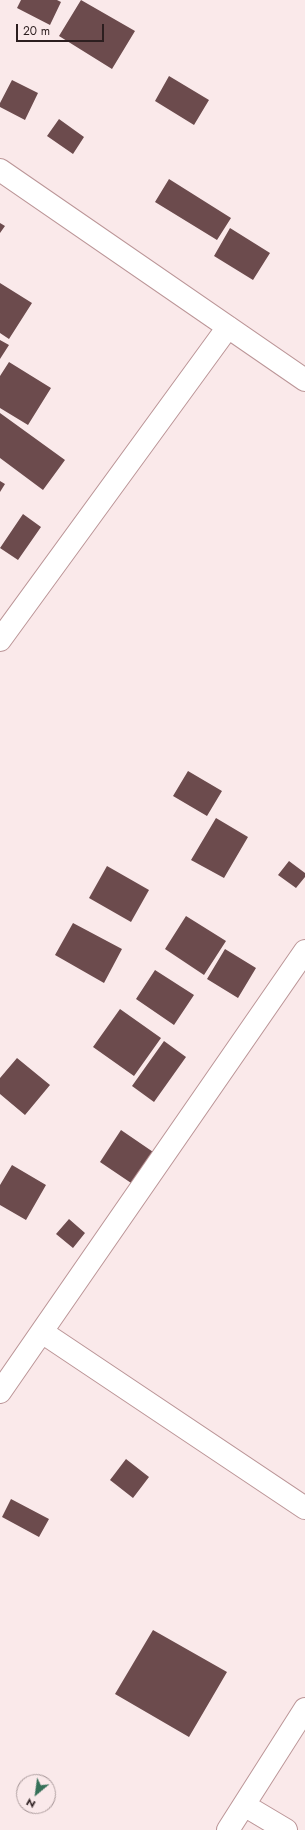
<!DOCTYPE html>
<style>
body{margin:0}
#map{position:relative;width:305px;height:1830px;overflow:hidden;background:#fae9ea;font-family:Jost,sans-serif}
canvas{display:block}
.north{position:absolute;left:16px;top:1774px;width:40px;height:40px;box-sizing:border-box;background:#fae9ea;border:1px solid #a89899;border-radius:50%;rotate:209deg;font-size:11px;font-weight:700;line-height:16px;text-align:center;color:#2c1e1f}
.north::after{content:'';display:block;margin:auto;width:14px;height:18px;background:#367058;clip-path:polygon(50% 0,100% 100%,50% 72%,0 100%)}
.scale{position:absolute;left:16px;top:24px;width:88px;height:18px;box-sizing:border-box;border:2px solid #2c1e1f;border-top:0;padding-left:5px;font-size:12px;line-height:14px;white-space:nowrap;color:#2c1e1f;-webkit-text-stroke:3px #fae9ea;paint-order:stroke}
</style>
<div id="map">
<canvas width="305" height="1830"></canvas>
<div class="north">N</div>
<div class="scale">20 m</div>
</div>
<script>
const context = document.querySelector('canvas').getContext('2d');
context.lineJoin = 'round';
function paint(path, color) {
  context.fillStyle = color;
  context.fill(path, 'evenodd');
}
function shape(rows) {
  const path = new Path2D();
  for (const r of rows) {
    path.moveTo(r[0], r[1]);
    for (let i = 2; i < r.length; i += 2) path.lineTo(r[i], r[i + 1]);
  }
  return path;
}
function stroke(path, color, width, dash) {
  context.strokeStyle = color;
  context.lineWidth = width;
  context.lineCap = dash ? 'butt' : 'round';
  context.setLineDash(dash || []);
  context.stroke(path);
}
paint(shape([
 [21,0,57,0,61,2,50,25,17,8],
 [81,0,135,31,112,69,59,36],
 [169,76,209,100,194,125,155,101],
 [12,80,38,93,25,120,0,107,0,103],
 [59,119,84,137,73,154,47,136],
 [169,179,231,218,217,240,155,202],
 [0,223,5,226,0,233],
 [230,228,270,253,253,280,214,256],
 [0,283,32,303,9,339,0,333],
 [0,340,9,345,0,359],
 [9,362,51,388,28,425,0,408,0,376],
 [0,413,65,460,43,490,0,458],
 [0,481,5,484,0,492],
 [23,514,41,527,18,560,0,548],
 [188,771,222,791,207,816,173,796],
 [216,818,248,837,224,878,191,860],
 [289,861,305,873,305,877,296,888,278,875],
 [107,866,149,890,131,922,89,898],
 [186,916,226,941,204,975,165,949],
 [73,923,122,949,104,983,55,955],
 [225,949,256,968,238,998,207,979],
 [155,970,194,995,174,1025,136,999],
 [120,1009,161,1038,134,1076,93,1047],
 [164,1041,186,1057,154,1102,132,1086],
 [17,1058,50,1085,25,1115,0,1094,0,1078],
 [121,1130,159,1156,137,1187,100,1162],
 [12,1165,46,1185,26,1220,0,1205,0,1185],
 [69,1219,85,1233,73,1248,56,1234],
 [126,1459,149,1477,133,1498,110,1480],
 [11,1499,49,1519,39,1537,2,1517],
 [153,1630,227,1672,189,1737,115,1694]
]), '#6c4b4d');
const minor = shape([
 [0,170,305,380],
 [0,640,228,327],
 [42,1332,305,1508],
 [0,1392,305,951],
 [244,1805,286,1830],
 [228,1830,305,1709]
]);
stroke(minor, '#bb9597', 24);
stroke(minor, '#fff', 22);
</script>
